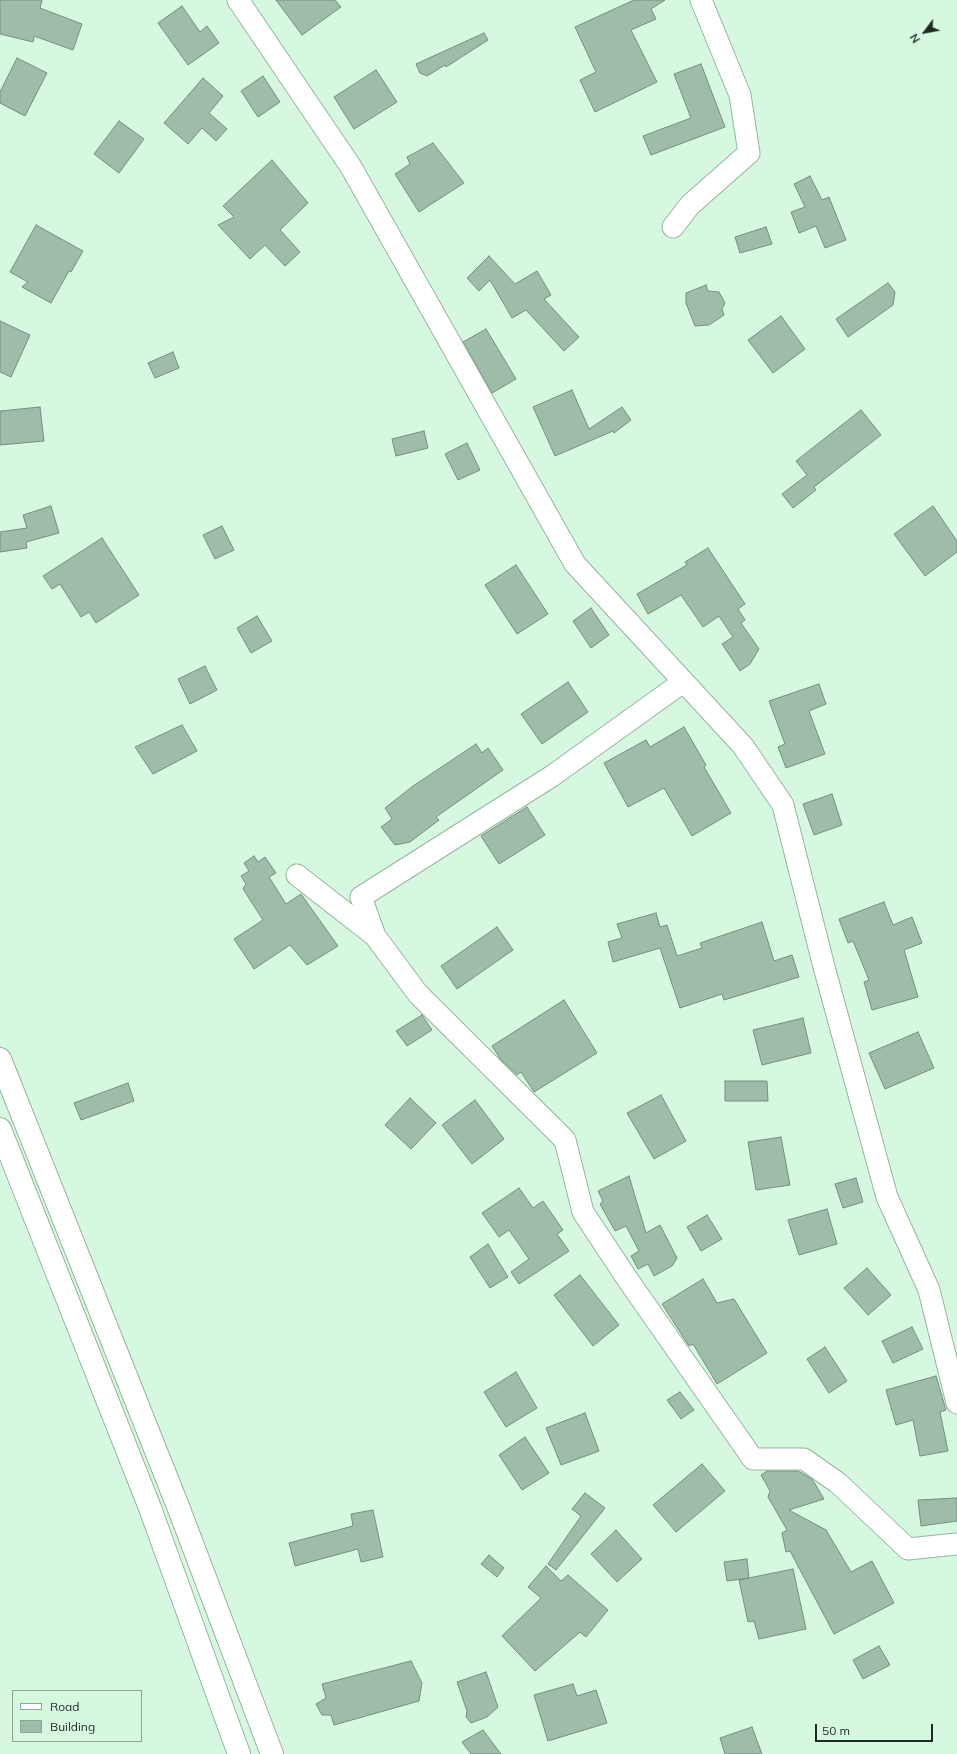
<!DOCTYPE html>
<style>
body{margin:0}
#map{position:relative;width:957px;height:1754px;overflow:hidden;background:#d6f7e0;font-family:Mulish,sans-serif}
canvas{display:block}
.legend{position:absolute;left:12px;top:1690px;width:130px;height:52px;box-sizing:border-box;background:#d6f7e0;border:1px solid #8ca594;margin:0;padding:5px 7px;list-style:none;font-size:12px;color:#1e2a22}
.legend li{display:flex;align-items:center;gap:8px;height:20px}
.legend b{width:20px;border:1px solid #8ca594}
.north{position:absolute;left:905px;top:12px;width:40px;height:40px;-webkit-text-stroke:3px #d6f7e0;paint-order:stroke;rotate:238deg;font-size:11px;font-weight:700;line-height:16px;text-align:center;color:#1e2a22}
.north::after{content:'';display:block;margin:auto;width:14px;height:18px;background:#1e2a22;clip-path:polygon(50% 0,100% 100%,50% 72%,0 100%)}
.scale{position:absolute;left:815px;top:1724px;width:118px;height:18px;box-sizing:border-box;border:2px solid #1e2a22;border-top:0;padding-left:5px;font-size:12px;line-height:14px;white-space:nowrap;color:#1e2a22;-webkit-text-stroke:3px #d6f7e0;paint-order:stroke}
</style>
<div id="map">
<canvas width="957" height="1754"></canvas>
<ul class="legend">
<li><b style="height:5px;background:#fff"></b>Road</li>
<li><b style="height:11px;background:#9ebda8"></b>Building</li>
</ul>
<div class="north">N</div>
<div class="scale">50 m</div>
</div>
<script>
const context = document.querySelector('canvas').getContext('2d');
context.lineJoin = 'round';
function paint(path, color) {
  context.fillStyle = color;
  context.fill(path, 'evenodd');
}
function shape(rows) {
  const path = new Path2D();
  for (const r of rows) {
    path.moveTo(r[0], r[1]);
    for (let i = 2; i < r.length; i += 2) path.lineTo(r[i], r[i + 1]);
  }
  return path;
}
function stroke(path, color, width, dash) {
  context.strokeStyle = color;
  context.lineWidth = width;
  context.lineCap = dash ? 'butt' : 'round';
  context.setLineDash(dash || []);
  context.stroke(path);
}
const building = shape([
 [0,0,42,0,40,8,82,24,73,50,34,36,33,42,0,34,0,0],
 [276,0,335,0,341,7,302,35,276,0],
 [634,0,665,0,651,9,656,19,631,30,657,82,595,112,580,80,596,72,575,27,634,0],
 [182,6,200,32,207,26,219,43,188,65,158,23,182,6],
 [484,33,488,40,446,67,445,65,427,76,420,73,416,64,484,33],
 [17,58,47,73,25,116,0,103,0,92,17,58],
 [701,64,725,127,651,155,643,136,691,118,674,74,701,64],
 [376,70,397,102,354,129,334,97,376,70],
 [263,76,280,102,258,117,241,91,263,76],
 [203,78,223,96,209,113,227,129,216,141,202,128,188,144,164,123,203,78],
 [119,121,144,139,119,173,94,154,119,121],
 [433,143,464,183,419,212,395,174,410,164,407,157,433,143],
 [272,160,308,203,280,230,300,252,285,266,265,245,250,259,218,225,234,217,223,206,272,160],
 [810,176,822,200,829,197,846,240,825,248,816,226,799,233,791,212,805,207,794,184,810,176],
 [36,225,83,251,71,272,69,271,51,303,22,287,28,282,10,272,36,225],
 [766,227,772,244,740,253,735,237,766,227],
 [489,256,515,284,537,271,551,295,544,299,579,337,564,351,526,310,512,318,490,280,479,291,467,278,489,256],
 [888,283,895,292,893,305,848,337,836,319,888,283],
 [706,285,708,291,719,292,725,303,722,309,724,315,709,325,695,326,686,303,686,293,706,285],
 [781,316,805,349,773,373,748,340,781,316],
 [0,321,30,335,11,377,0,372,0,321],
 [486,329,516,379,492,393,463,342,486,329],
 [173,352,179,368,155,378,148,363,173,352],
 [572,390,589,429,622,407,631,420,614,433,613,431,555,456,533,407,572,390],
 [40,407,44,441,0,445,0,411,40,407],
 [861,410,881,435,814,487,816,490,793,508,782,494,807,475,796,461,861,410],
 [424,431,428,448,396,456,392,439,424,431],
 [467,443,480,470,458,480,445,454,467,443],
 [51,506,59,533,26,542,27,548,0,552,0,532,27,528,23,515,51,506],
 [933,506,957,541,957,552,925,576,894,534,933,506],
 [222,526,234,550,215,559,203,535,222,526],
 [102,538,139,595,96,623,89,612,81,617,60,584,52,589,43,576,102,538],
 [708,548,745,604,738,609,745,620,741,623,759,649,750,664,740,671,722,644,733,637,719,616,703,627,681,595,648,614,637,594,687,565,685,562,708,548],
 [516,565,548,614,517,634,485,585,516,565],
 [591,608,609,635,591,648,573,621,591,608],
 [257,616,272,641,251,653,237,628,257,616],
 [205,666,217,690,190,704,178,679,205,666],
 [568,682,588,712,542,744,521,714,568,682],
 [819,684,826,704,809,711,825,754,786,768,778,747,785,744,769,701,819,684],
 [182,725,197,751,153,774,135,747,182,725],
 [684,727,706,765,704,767,731,813,692,836,664,788,628,807,604,763,646,740,650,747,684,727],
 [476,744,482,753,488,748,503,770,436,817,439,820,410,842,395,845,381,827,392,819,385,808,413,786,476,744],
 [832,794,842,825,814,835,803,804,832,794],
 [527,807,545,835,499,864,481,836,527,807],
 [254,856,258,862,265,857,276,873,269,877,286,904,301,894,338,946,307,965,290,945,254,969,234,939,263,920,243,889,246,884,241,876,249,871,244,863,254,856],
 [884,902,893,925,912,917,922,943,904,950,918,997,872,1010,864,982,869,980,853,941,848,943,839,919,884,902],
 [656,913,660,927,667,925,677,956,702,948,700,943,762,922,774,961,792,955,799,977,724,1000,722,994,680,1008,660,948,613,962,608,942,622,938,617,924,656,913],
 [497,927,513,950,457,989,441,966,497,927],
 [564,1000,597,1053,534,1092,521,1072,517,1075,501,1060,492,1046,564,1000],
 [422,1015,432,1030,407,1046,396,1031,422,1015],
 [803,1018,811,1053,762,1065,753,1030,803,1018],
 [918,1032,934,1068,885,1089,869,1053,918,1032],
 [725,1081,767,1081,768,1101,725,1101,725,1081],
 [128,1083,134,1101,81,1120,74,1103,128,1083],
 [661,1095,686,1141,654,1159,627,1113,661,1095],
 [410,1098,436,1123,411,1149,385,1125,410,1098],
 [475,1100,504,1139,472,1164,442,1125,475,1100],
 [781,1137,790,1185,756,1190,748,1142,781,1137],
 [629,1176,646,1233,660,1225,677,1258,672,1266,654,1276,648,1264,638,1269,631,1256,639,1251,626,1226,615,1231,600,1204,603,1201,598,1191,629,1176],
 [856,1178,863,1202,843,1208,835,1184,856,1178],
 [519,1188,533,1208,543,1201,563,1230,557,1234,569,1251,519,1284,511,1272,529,1259,509,1230,499,1237,482,1213,519,1188],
 [827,1209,837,1244,799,1255,788,1220,827,1209],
 [707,1215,722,1239,701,1251,687,1227,707,1215],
 [488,1244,508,1277,490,1288,470,1257,488,1244],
 [867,1268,891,1295,868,1315,844,1288,867,1268],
 [580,1275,619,1325,593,1346,554,1295,580,1275],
 [703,1279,717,1303,734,1299,767,1353,717,1384,693,1344,689,1346,662,1304,703,1279],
 [912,1327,923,1349,893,1363,882,1341,912,1327],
 [825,1347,847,1381,829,1393,807,1359,825,1347],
 [516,1372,537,1408,506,1427,484,1392,516,1372],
 [936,1376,946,1410,940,1412,948,1451,920,1456,913,1420,896,1425,886,1390,936,1376],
 [680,1392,694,1410,681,1419,667,1400,680,1392],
 [585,1413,599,1451,561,1465,546,1428,585,1413],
 [525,1437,549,1473,522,1490,499,1455,525,1437],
 [702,1464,725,1491,676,1532,653,1505,702,1464],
 [767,1471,798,1471,812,1479,824,1499,789,1510,826,1530,851,1572,872,1561,894,1603,834,1634,790,1551,786,1552,782,1533,787,1530,768,1497,770,1491,761,1475,767,1471],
 [585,1493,605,1508,556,1570,548,1564,581,1516,572,1509,585,1493],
 [957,1498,957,1521,921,1526,918,1500,957,1498],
 [373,1510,383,1557,361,1562,358,1549,295,1566,289,1543,353,1526,351,1514,373,1510],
 [616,1530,642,1559,617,1582,591,1554,616,1530],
 [489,1555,504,1568,497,1577,481,1564,489,1555],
 [747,1559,749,1578,727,1581,724,1562,747,1559],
 [546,1566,561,1581,568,1575,608,1610,586,1637,580,1632,535,1671,502,1636,541,1598,528,1587,546,1566],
 [793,1569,806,1629,759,1639,754,1621,748,1622,739,1580,793,1569],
 [879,1646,890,1665,863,1679,853,1660,879,1646],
 [411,1661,422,1683,419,1701,334,1725,331,1715,322,1715,316,1704,326,1698,322,1684,411,1661],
 [486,1672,498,1707,487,1717,471,1723,466,1717,467,1711,457,1682,486,1672],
 [573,1684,577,1696,596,1690,607,1723,548,1741,534,1695,573,1684],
 [752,1727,762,1754,725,1754,720,1738,752,1727],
 [483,1730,501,1754,471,1754,462,1742,483,1730]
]);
paint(building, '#9ebda8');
stroke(building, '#73907c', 1);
const minor = shape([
 [238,0,351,167,575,564,743,746,783,805,824,967,887,1197,929,1290,957,1403],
 [673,227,690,205,749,153,740,95,701,0],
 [683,682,552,776,361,897,375,936,418,994,565,1140,583,1212,628,1280,753,1459,804,1459,838,1483,908,1549,957,1544],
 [297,875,375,936]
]);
const major = shape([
 [0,1059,179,1509,272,1754],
 [0,1129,150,1508,239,1754]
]);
stroke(minor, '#97b6a1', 23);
stroke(major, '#97b6a1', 24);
stroke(minor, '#fff', 21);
stroke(major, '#fff', 22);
</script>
